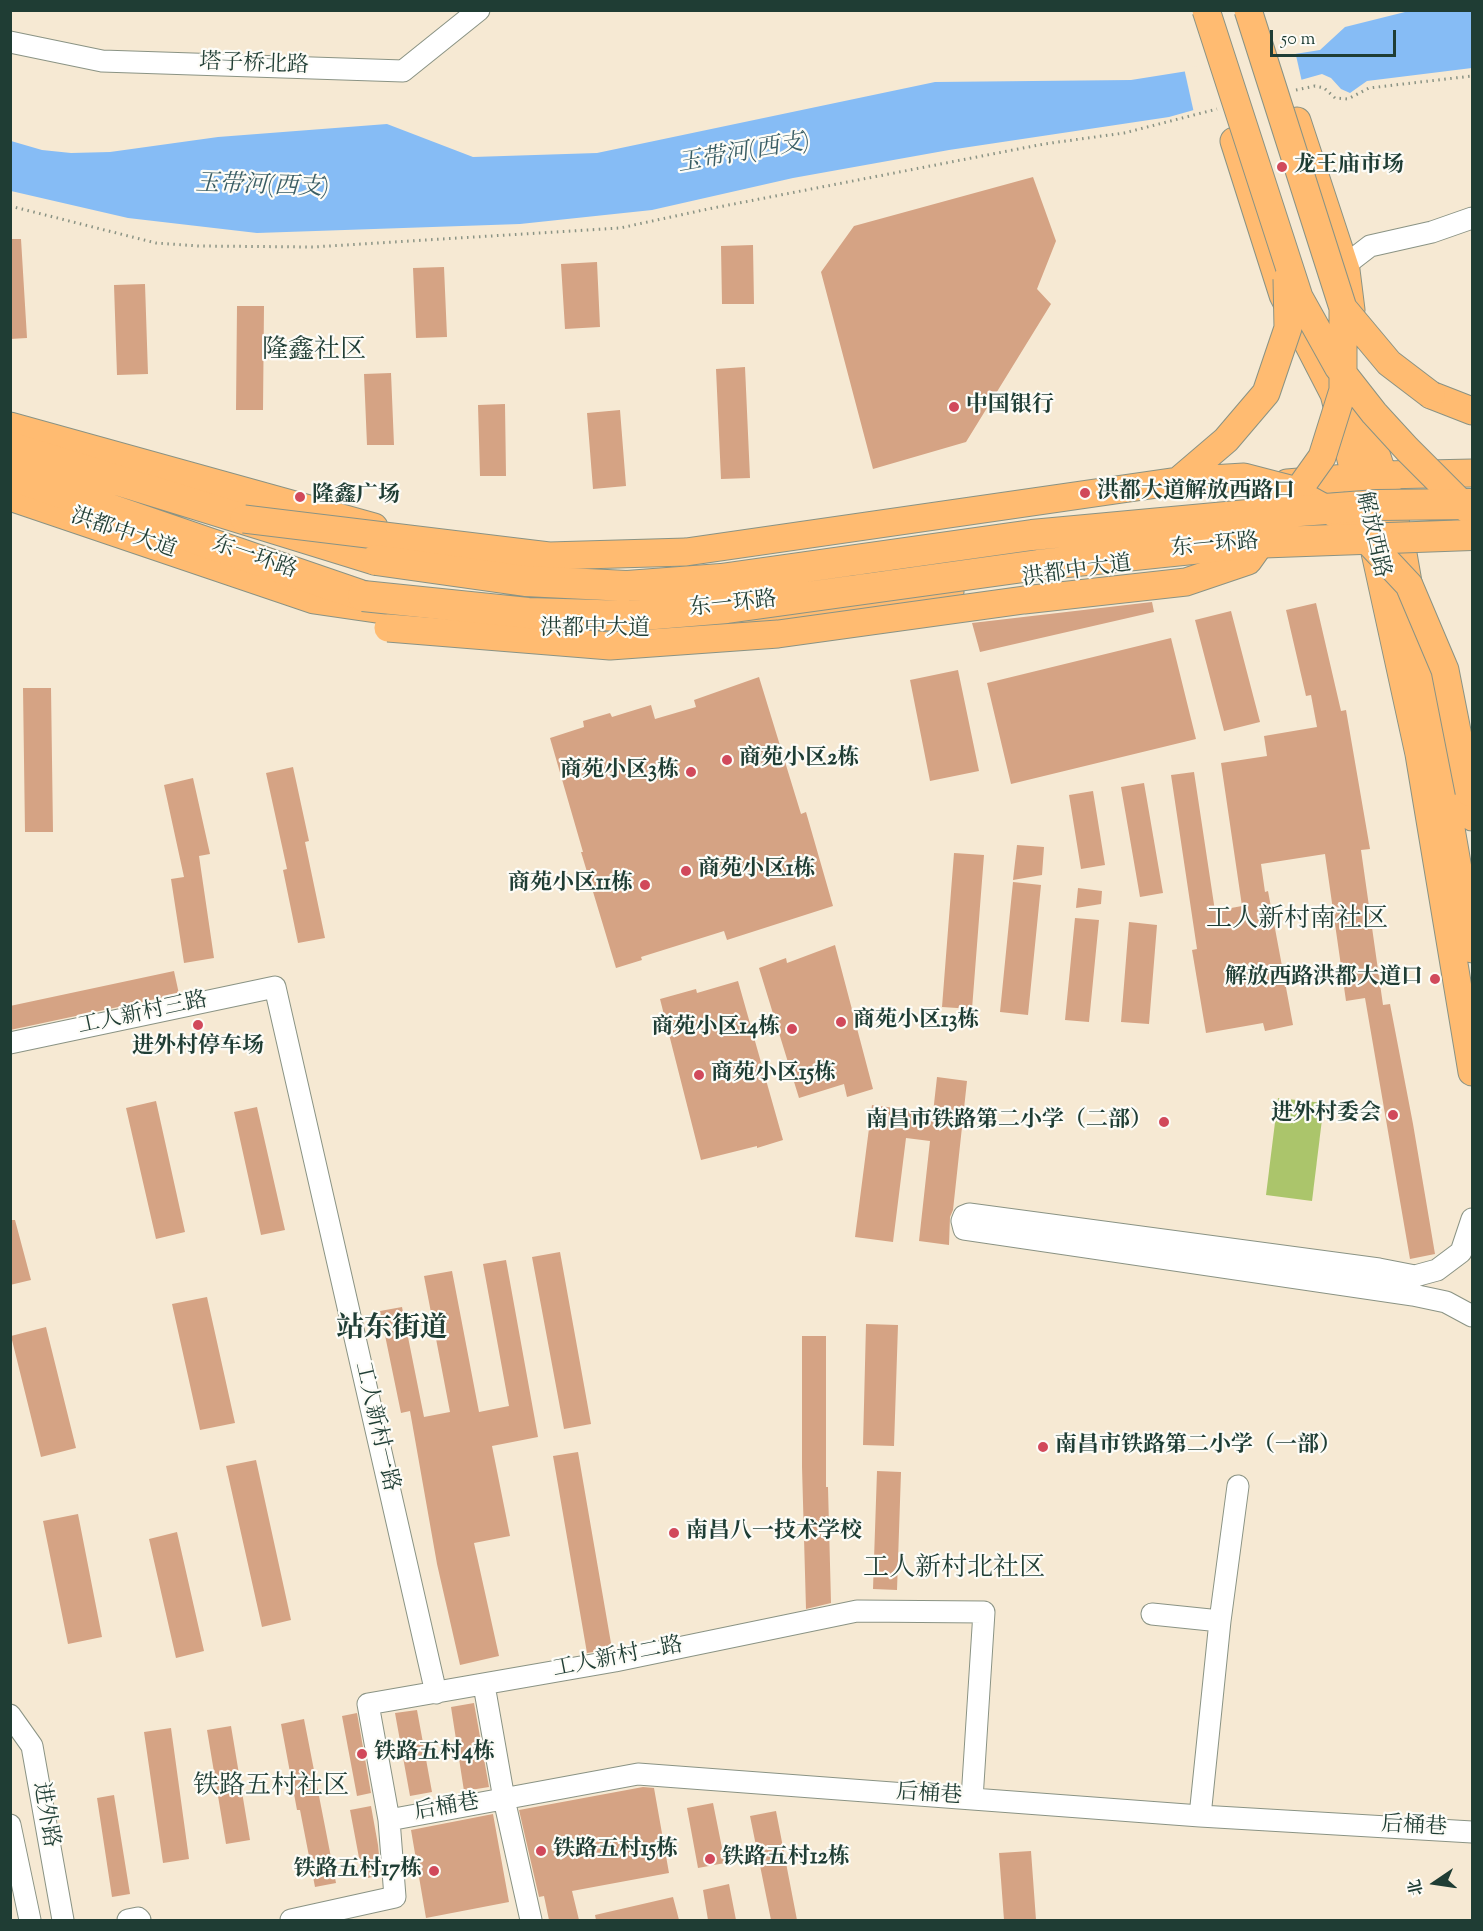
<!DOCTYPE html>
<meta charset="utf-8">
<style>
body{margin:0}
#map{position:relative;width:1483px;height:1931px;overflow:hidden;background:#f6e9d3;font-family:"Sorts Mill Goudy","Noto Serif SC",serif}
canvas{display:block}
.frame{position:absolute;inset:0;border:12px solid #1f3d34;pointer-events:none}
.north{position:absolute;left:1405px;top:1853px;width:60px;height:60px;-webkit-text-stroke:4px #fdfcf7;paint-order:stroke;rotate:257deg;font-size:16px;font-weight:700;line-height:24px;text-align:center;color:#1f3d34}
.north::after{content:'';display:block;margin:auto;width:21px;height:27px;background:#1f3d34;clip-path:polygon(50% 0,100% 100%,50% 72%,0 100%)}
.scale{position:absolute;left:1270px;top:30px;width:126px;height:27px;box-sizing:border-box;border:3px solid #1f3d34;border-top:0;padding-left:8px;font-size:18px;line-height:21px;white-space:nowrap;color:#1f3d34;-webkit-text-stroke:4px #fdfcf7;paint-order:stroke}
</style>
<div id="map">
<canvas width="1483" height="1931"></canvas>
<div class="frame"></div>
<div class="north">北</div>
<div class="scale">50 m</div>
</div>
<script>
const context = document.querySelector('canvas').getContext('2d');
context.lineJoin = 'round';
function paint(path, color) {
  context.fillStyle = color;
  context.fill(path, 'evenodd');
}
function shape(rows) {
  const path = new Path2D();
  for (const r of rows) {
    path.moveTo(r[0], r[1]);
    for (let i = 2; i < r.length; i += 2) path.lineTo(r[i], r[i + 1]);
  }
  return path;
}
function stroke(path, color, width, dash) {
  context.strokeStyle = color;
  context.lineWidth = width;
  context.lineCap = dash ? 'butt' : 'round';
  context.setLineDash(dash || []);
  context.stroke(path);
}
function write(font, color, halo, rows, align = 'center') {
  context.font = font + ' "Sorts Mill Goudy","Noto Serif SC",serif';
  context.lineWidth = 4.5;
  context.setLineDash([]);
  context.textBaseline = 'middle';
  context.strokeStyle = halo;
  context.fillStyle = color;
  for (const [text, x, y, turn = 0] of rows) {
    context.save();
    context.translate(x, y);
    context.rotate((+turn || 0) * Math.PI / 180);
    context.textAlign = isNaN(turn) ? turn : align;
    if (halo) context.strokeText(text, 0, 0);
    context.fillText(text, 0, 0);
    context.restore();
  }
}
paint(shape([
 [1278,1098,1324,1103,1312,1201,1266,1195]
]), '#abc56b');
paint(shape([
 [1409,11,1472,11,1472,68,1367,81,1350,93,1341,89,1331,78,1322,74,1169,117,949,150,793,178,652,210,520,224,257,233,128,218,11,191,11,141,42,150,71,153,110,152,218,137,387,124,473,157,597,153,935,82,1131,80,1320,50,1345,27]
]), '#86bcf5');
paint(shape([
 [1295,51,1302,82,1194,113,1184,68]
]), '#f6e9d3');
paint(shape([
 [1033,177,1056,241,1037,289,1051,304,966,442,873,469,821,272,854,226],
 [10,239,21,239,27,338,10,339],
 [753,245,754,304,722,304,721,246],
 [597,262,600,327,565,329,561,264],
 [444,267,447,337,416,338,413,268],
 [145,284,148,374,117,375,114,285],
 [237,306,264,306,263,410,236,410],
 [745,367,750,478,721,479,716,369],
 [391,373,394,445,367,445,364,374],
 [505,404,506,476,480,476,478,405],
 [620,410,626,486,593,489,587,413],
 [1152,602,1154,612,980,652,972,623],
 [1316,603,1341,711,1346,710,1370,849,1361,850,1383,1005,1390,1004,1413,1124,1435,1254,1410,1259,1365,998,1346,1001,1325,854,1261,864,1265,892,1268,891,1293,1025,1265,1031,1263,1023,1206,1033,1192,950,1197,949,1171,775,1194,772,1215,911,1242,906,1221,763,1267,756,1264,736,1317,727,1311,695,1306,696,1286,610],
 [1231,611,1260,722,1224,731,1195,620],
 [1171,638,1196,739,1011,784,987,683],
 [958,670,979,771,930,781,910,680],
 [759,677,801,814,806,812,833,906,727,940,724,931,641,957,642,960,616,968,581,852,583,852,550,738,584,727,583,721,610,713,612,717,651,705,655,719,696,707,694,700],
 [23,688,51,688,53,832,25,832],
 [293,767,309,841,305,842,325,938,298,943,283,870,287,869,266,773],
 [193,778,210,854,199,856,214,958,184,963,171,879,184,877,164,785],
 [1144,783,1163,893,1140,897,1121,787],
 [1093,791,1105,865,1081,869,1069,795],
 [1017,845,1044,847,1042,875,1013,880],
 [954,853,984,855,972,1009,942,1007],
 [1013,882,1041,885,1028,1015,1000,1012],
 [1078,888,1102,891,1101,904,1076,908],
 [1075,918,1099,920,1089,1022,1065,1020],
 [1129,922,1157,925,1149,1024,1121,1022],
 [835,945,873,1089,847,1097,844,1084,799,1098,759,968,786,958,787,963],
 [174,971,179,994,10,1030,10,1006],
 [738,981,783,1140,757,1148,757,1146,701,1160,660,999,696,989,697,993],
 [937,1077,967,1081,953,1210,950,1217,949,1245,919,1241,930,1141,906,1138,893,1242,855,1237,872,1105,933,1113],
 [156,1101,185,1232,156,1239,126,1108],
 [257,1107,285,1230,261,1235,234,1112],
 [10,1220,15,1220,31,1280,10,1285],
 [560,1252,591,1424,564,1429,532,1257],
 [506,1260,538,1437,492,1446,510,1536,474,1543,499,1656,460,1665,437,1564,410,1411,401,1413,380,1311,402,1307,424,1417,450,1412,424,1276,452,1271,479,1412,509,1406,483,1264],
 [207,1297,235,1423,200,1430,172,1304],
 [866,1324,898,1325,894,1446,863,1445],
 [46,1327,76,1448,41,1457,11,1336],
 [802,1336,826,1336,826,1487,828,1487,831,1603,806,1609,802,1467],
 [578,1452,612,1649,587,1653,553,1456],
 [256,1460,291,1620,262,1627,226,1466],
 [877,1471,901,1472,897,1590,873,1589],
 [78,1514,102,1637,68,1644,43,1521],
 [177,1532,204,1651,176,1658,149,1539],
 [474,1703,489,1787,464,1791,451,1707],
 [417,1710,432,1792,410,1796,395,1713],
 [357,1713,371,1793,357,1796,342,1716],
 [304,1719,336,1883,315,1887,300,1810,297,1810,281,1724],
 [231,1726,250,1840,226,1844,207,1730],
 [171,1728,189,1859,163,1863,144,1732],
 [643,1787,654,1788,669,1873,572,1891,579,1920,549,1920,544,1896,539,1897,519,1810],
 [114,1795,130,1894,112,1897,97,1798],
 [713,1803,725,1863,698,1868,687,1808],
 [371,1806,378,1845,381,1875,363,1879,350,1810],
 [776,1811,797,1920,771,1920,750,1816],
 [493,1814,509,1902,426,1918,411,1830],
 [1031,1851,1036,1920,1004,1920,999,1853],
 [729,1884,736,1920,708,1920,703,1890],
 [673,1897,679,1920,596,1920,595,1915]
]), '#d5a384');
const minor = shape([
 [10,42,102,61,403,71,479,10],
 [1344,266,1370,246,1432,232,1472,218],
 [10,1043,275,987,436,1693],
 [1472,1219,1461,1252,1437,1270,1415,1276,1379,1269,969,1214,964,1216,962,1221,964,1229,1413,1295,1446,1302,1472,1316],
 [1152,1614,1220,1621],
 [484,1685,504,1799,531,1920],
 [10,1715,32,1746,63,1920],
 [1200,1816,1220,1621,1238,1486],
 [389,1820,638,1774,1200,1816,1472,1832],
 [10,1825,30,1920],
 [128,1920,138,1918,140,1920],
 [291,1920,395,1897,389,1820,368,1704,615,1661,857,1611,984,1612,972,1799]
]);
const major = shape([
 [1297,121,1346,270,1351,310],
 [1234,141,1283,295,1335,396],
 [1355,390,1383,475,1402,548,1472,949],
 [1334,394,1374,548,1419,754,1472,1072],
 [1431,395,1472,411],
 [10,426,374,527],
 [1287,483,1383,475,1472,473],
 [10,497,314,600,376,609],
 [679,628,829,610,950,592],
 [1472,770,1469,792,1472,817]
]);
const highway = shape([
 [10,447,376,560],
 [10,475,363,596]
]);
stroke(minor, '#8a9384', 23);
stroke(major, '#8a9384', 29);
stroke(highway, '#8a9384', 32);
stroke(shape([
 [1296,90,1315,86,1324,88,1335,98,1348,99,1369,88,1472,76],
 [10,206,156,243,199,246,313,247,620,228,708,209,1044,144,1124,133,1217,109]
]), '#8a9384', 3, [1.5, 4.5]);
stroke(minor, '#fff', 21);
stroke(major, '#ffbb71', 27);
stroke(highway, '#ffbb71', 30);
const majorBridge = shape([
 [1206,10,1299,297,1338,367,1374,413,1407,449,1467,509,1472,512],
 [1343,308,1389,363,1431,395],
 [1178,481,1226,440,1266,393,1288,328,1287,279],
 [244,519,549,556,686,552,1178,481,1244,477,1290,489,1350,522,1409,585,1445,670,1469,792],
 [388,628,610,646,778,634,1024,600,1186,582,1248,561,1322,457,1343,390,1343,308,1248,10]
]);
const highwayBridge = shape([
 [376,560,525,581,627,586,721,579,1032,535,1248,515,1377,505,1472,504],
 [363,596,528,613,631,616,727,608,1038,565,1250,543,1472,535]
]);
stroke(majorBridge, '#8a9384', 29, []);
stroke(highwayBridge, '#8a9384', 32, []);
stroke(majorBridge, '#ffbb71', 27);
stroke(highwayBridge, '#ffbb71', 30);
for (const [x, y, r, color] of [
 [1282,167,6,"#d1495b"],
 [954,407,6,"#d1495b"],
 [1085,493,6,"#d1495b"],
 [300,497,6,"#d1495b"],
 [727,760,6,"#d1495b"],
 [691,772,6,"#d1495b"],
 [686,871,6,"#d1495b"],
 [645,885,6,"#d1495b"],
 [1435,979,6,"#d1495b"],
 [841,1022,6,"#d1495b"],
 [198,1025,6,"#d1495b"],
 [792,1029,6,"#d1495b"],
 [699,1075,6,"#d1495b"],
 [1393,1115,6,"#d1495b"],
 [1164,1122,6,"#d1495b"],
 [1043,1447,6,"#d1495b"],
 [674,1533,6,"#d1495b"],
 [362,1754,6,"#d1495b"],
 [541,1851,6,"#d1495b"],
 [710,1859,6,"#d1495b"],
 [434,1871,6,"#d1495b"]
]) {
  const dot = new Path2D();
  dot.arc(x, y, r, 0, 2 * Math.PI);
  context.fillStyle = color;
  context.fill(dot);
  stroke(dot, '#fdfcf7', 2);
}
write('22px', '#1f3d34', '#fdfcf7', [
 ["塔子桥北路",254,66,2],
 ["洪都中大道",123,535,19],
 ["解放西路",1371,535,77],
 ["东一环路",1215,547,-5],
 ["东一环路",254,559,19],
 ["洪都中大道",1077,573,-8],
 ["东一环路",733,606,-6],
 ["洪都中大道",595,630],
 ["工人新村三路",143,1015,-12],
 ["工人新村一路",375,1427,77],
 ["工人新村二路",618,1659,-11],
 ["后桶巷",929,1796,4],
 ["后桶巷",447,1809,-10],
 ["进外路",44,1815,80],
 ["后桶巷",1414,1828,3]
]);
write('bold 22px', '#1f3d34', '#fdfcf7', [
 ["龙王庙市场",1294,167],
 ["中国银行",966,407],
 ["洪都大道解放西路口",1097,493],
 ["隆鑫广场",312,497],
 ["商苑小区2栋",739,760],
 ["商苑小区3栋",679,772,"right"],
 ["商苑小区1栋",698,871],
 ["商苑小区11栋",633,885,"right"],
 ["解放西路洪都大道口",1423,979,"right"],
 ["商苑小区13栋",853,1022],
 ["商苑小区14栋",780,1029,"right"],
 ["进外村停车场",198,1048,"center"],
 ["商苑小区15栋",711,1075],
 ["进外村委会",1381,1115,"right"],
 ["南昌市铁路第二小学（二部）",1152,1122,"right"],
 ["南昌市铁路第二小学（一部）",1055,1447],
 ["南昌八一技术学校",686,1533],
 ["铁路五村4栋",374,1754],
 ["铁路五村15栋",553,1851],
 ["铁路五村12栋",722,1859],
 ["铁路五村17栋",422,1871,"right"]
], 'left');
write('italic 24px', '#395d64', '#fdfcf7', [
 ["玉带河(西支)",744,155,-10],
 ["玉带河(西支)",262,188,2]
]);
write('26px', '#1f3d34', '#fdfcf7', [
 ["隆鑫社区",314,353],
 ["工人新村南社区",1297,922],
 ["工人新村北社区",954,1571],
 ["铁路五村社区",271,1789]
]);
write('bold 28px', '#1f3d34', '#fdfcf7', [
 ["站东街道",392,1331]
]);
</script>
